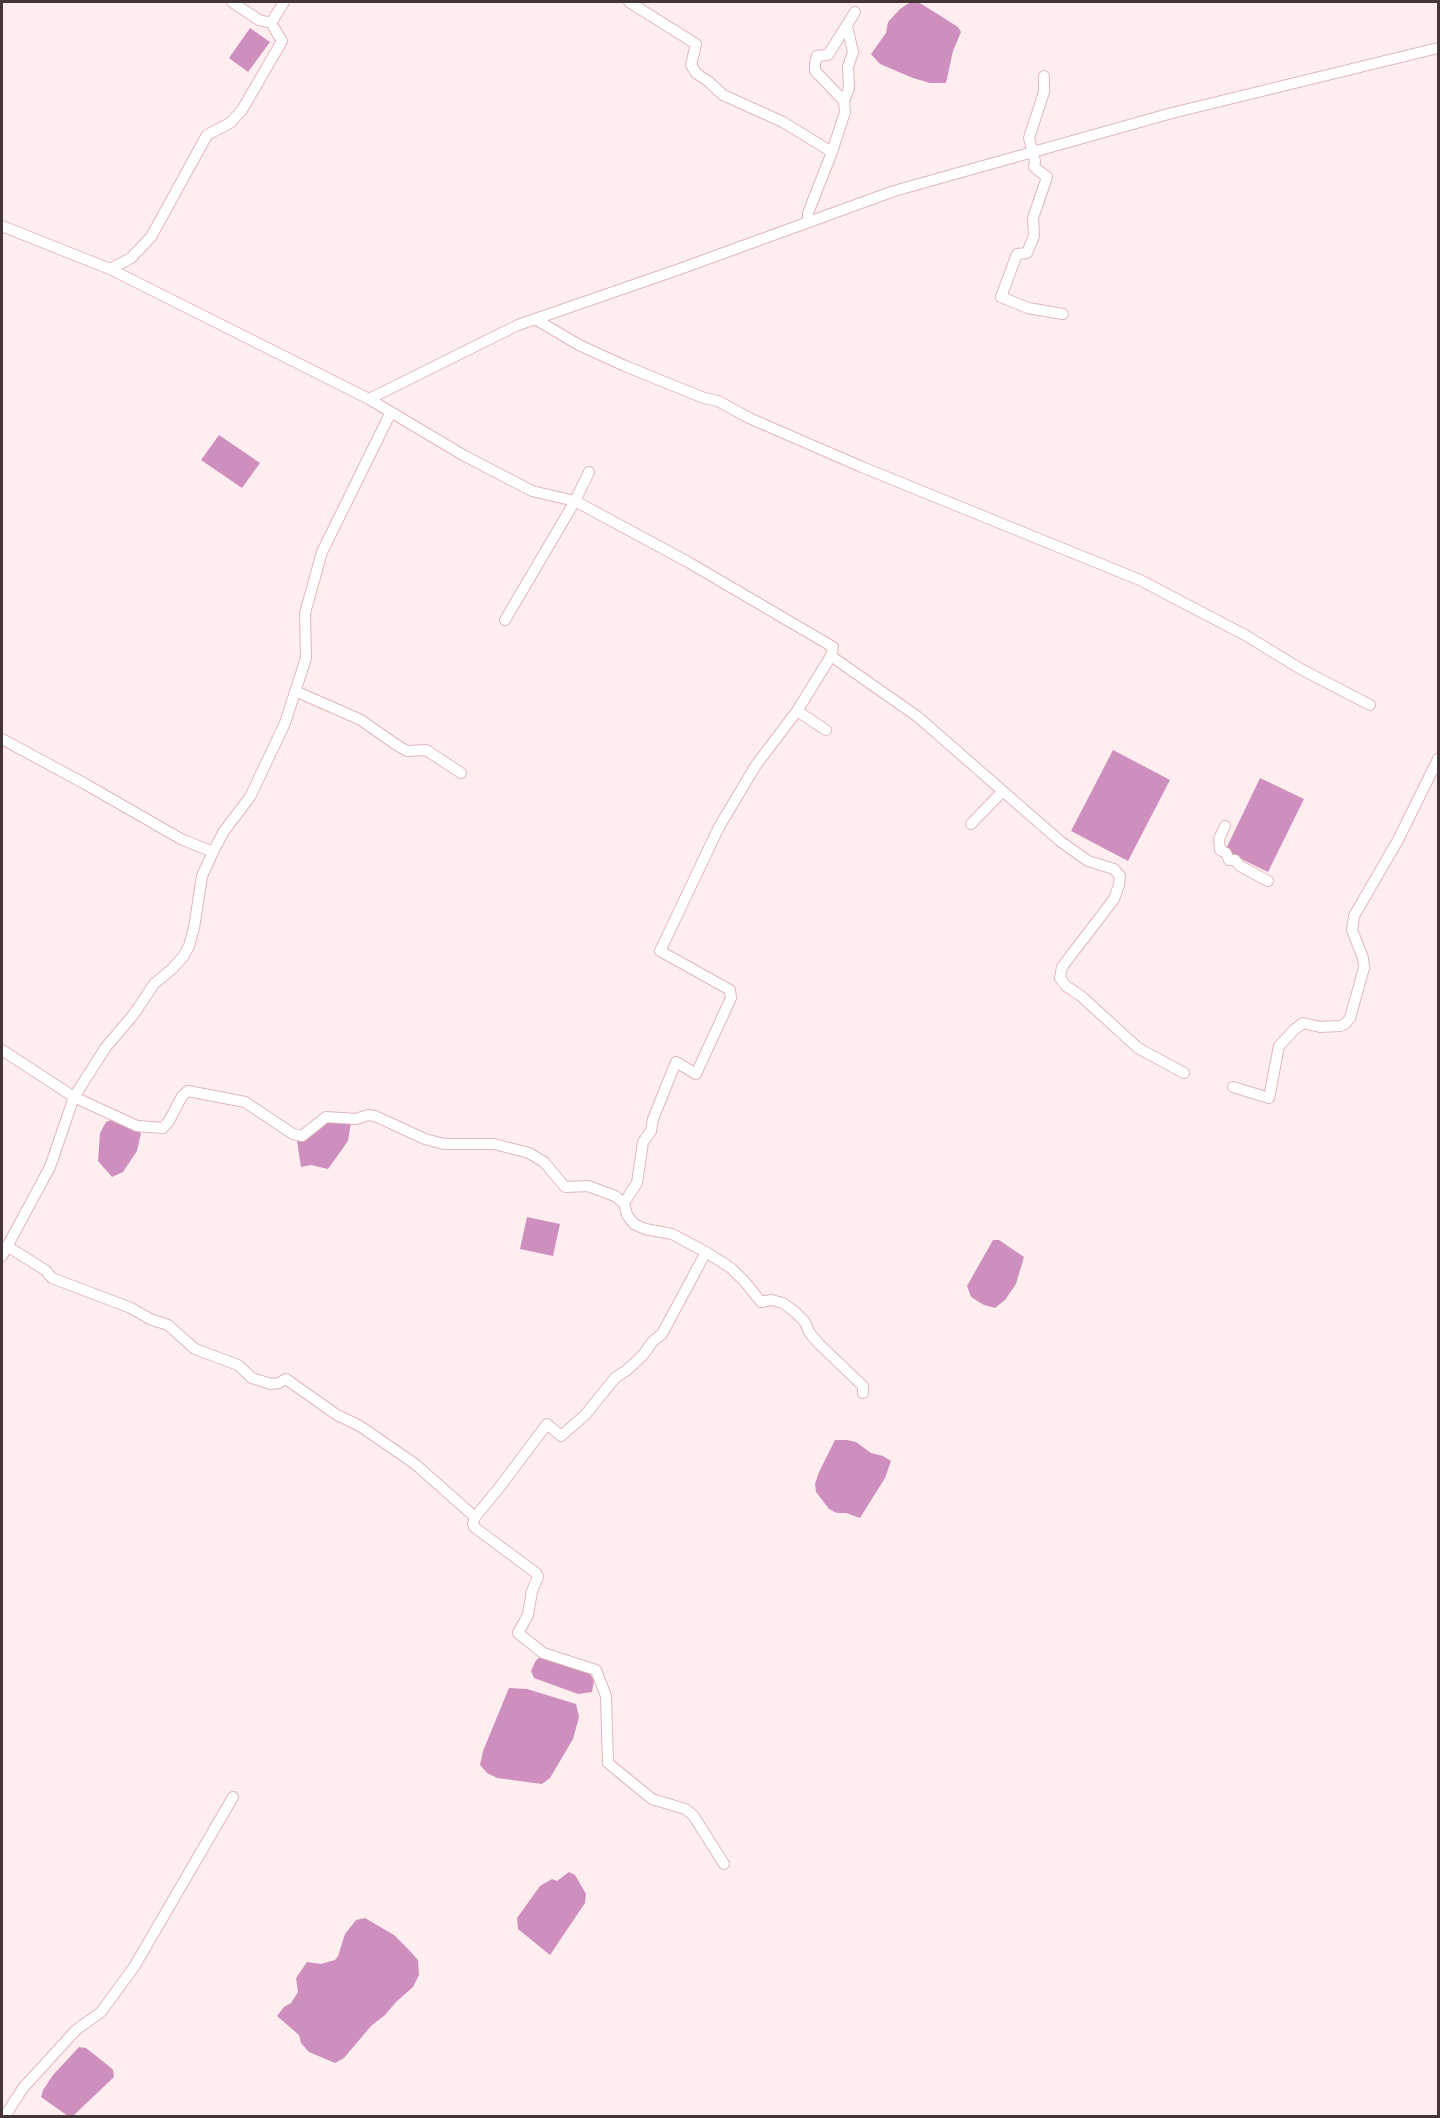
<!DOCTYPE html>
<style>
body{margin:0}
#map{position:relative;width:1440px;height:2118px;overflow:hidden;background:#ffeeef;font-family:"Nunito Sans",sans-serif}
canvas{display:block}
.frame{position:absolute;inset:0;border:3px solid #453536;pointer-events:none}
</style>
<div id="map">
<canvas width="1440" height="2118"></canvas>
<div class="frame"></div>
</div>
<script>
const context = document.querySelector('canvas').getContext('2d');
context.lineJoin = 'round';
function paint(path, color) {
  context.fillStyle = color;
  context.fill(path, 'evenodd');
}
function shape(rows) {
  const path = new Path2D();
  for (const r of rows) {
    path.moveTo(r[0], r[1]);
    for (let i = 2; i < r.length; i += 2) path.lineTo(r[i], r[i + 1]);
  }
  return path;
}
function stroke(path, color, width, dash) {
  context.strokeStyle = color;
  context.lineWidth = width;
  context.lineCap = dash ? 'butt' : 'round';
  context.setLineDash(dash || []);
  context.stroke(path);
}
paint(shape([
 [911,2,918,2,928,8,958,27,961,32,953,51,946,83,930,83,913,78,880,64,871,54,886,33,888,22,900,9],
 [250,28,270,42,248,72,229,58],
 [219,435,260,463,242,488,201,460],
 [1113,750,1170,780,1128,861,1071,831],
 [1260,778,1304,799,1268,872,1225,851],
 [111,1120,141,1133,137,1151,123,1172,112,1177,98,1161,100,1133,106,1122],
 [327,1120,351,1122,348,1141,328,1169,311,1165,301,1167,297,1141],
 [527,1217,560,1224,553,1256,520,1249],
 [993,1240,999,1240,1024,1257,1016,1284,1005,1300,995,1308,984,1305,971,1297,967,1286],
 [835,1440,847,1440,856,1442,871,1453,883,1456,891,1461,885,1478,860,1518,846,1513,837,1513,829,1509,816,1492,815,1484,819,1472],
 [541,1655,590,1673,594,1681,592,1692,578,1694,534,1678,531,1671,535,1662],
 [509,1688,527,1689,576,1704,579,1717,573,1739,550,1778,542,1784,497,1778,487,1773,480,1765,483,1751],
 [569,1872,575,1875,586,1894,585,1903,550,1955,518,1929,517,1918,540,1886,552,1879,557,1881],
 [365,1918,394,1935,410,1951,418,1960,419,1975,413,1987,396,2002,385,2015,371,2026,344,2058,335,2063,309,2052,301,2043,299,2035,277,2016,284,2007,291,2003,298,1992,296,1978,307,1962,321,1964,335,1960,338,1956,345,1934,356,1920],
 [79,2047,86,2048,110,2067,113,2070,114,2077,73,2116,68,2116,41,2097,43,2090,53,2075]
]), '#ce8fbe');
const minor = shape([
 [232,2,259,20,271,23],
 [629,2,696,44,691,65,696,73,709,82,723,95,783,122,832,152,808,213,808,222],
 [1044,76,1044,92,1029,138,1035,161,1034,167,1047,177,1033,218,1034,236,1027,253,1017,254,1001,297,1028,308,1063,314],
 [844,101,849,88,848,67,853,52,848,30,845,29],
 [832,152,845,112,844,101,815,71,815,63,817,56,828,55,855,12],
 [2,226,110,269,369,399,463,455,532,491,575,501,688,562,833,647,831,656,797,711,756,765,719,827,660,951,730,990,731,998,696,1074,676,1062,653,1119,651,1131,643,1142,637,1183,624,1203],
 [110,269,131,258,151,237,207,135,230,123,242,110,282,41,271,23,284,2],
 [535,319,579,345,625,366,704,398,718,401,749,418,862,467,1140,580,1245,635,1299,668,1370,705],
 [369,399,518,325,677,270,894,191,1172,113,1438,48],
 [505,620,575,501,589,472],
 [831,656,918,717,1060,841,1088,861,1114,869,1120,876,1119,885,1114,899,1062,967,1060,978,1066,986,1081,996,1138,1048,1184,1073],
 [295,691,361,720,395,744,407,751,426,750,461,773],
 [797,711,826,730],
 [2,739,87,785,181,839,213,852],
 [971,824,1003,791],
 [1225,826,1219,839,1220,850,1226,853,1229,860,1235,860,1240,866,1268,881],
 [2,1050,74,1097,137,1126,163,1128,169,1121,182,1096,188,1091,245,1102,293,1134,302,1136,326,1117,356,1119,368,1115,375,1116,425,1139,444,1144,494,1144,529,1153,544,1162,565,1187,588,1186,615,1196,624,1203,627,1215,634,1224,645,1229,672,1234,706,1252,731,1268,745,1282,761,1302,771,1300,783,1303,795,1312,805,1322,809,1332,819,1344,863,1386,863,1393],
 [1233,1087,1269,1098,1279,1046,1294,1030,1303,1023,1320,1027,1340,1026,1345,1024,1350,1018,1364,968,1363,958,1352,930,1354,916,1398,840,1438,759],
 [7,1246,45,1270,52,1278,131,1308,150,1319,168,1325,195,1349,238,1365,252,1378,271,1384,279,1383,286,1379,337,1415,360,1426,415,1464,475,1517],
 [706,1252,662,1334,653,1341,643,1355,627,1370,615,1378,585,1415,561,1436,547,1424,499,1488,475,1517,473,1523,474,1527,536,1573,538,1577,532,1591,528,1615,518,1633,543,1653,596,1670,606,1696,608,1763,652,1799,685,1809,693,1815,724,1864],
 [2,1256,50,1167,74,1097,106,1047,134,1014,154,984,172,969,183,957,189,946,194,928,202,876,213,852,224,831,250,797,285,723,306,658,305,613,322,552,391,412],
 [5,2116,23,2088,76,2030,101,2012,134,1967,233,1797]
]);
stroke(minor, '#e0b8bb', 12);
stroke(minor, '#fff', 10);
</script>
